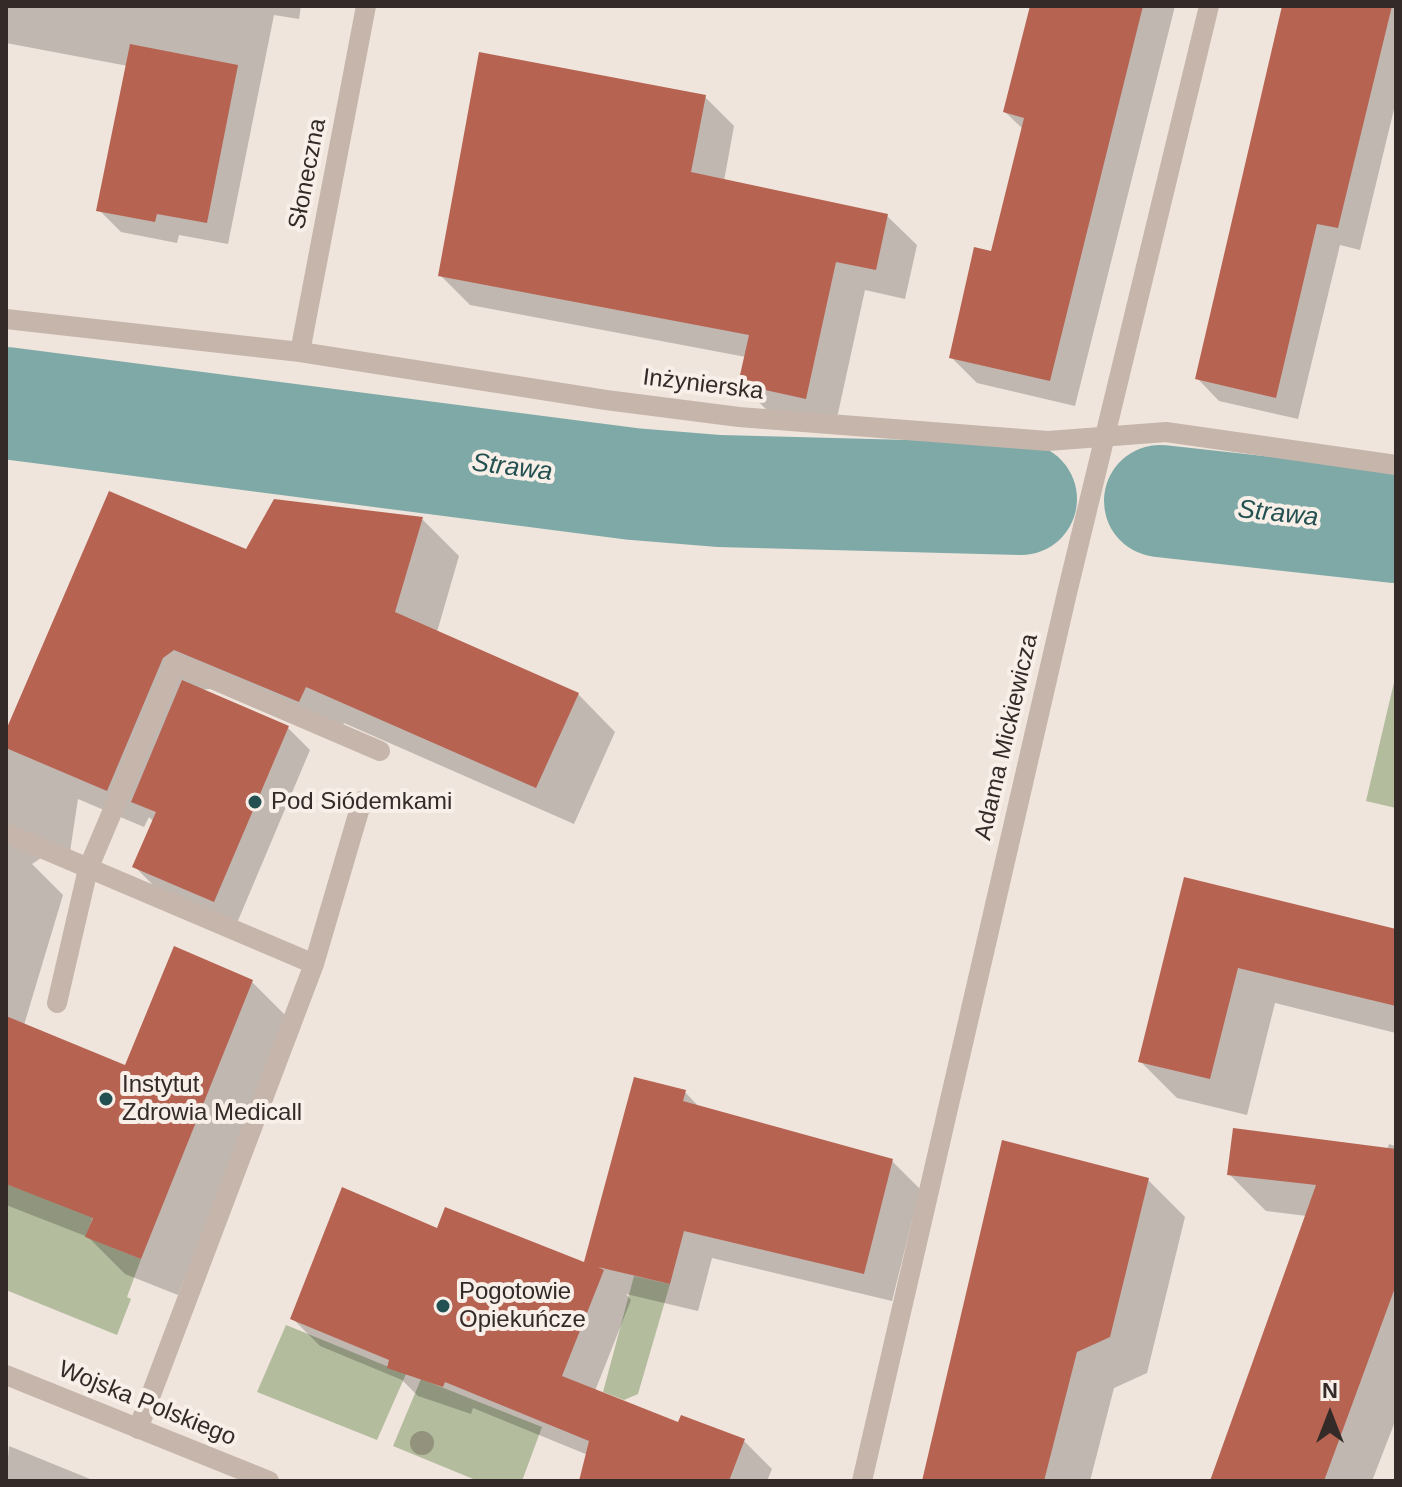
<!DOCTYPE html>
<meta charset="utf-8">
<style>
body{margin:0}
#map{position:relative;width:1402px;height:1487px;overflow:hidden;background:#efe5dd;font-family:Helvetica,sans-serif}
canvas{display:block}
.frame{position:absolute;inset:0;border:8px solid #342b29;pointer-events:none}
.north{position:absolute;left:1290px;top:1375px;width:80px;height:80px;-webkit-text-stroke:6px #f7efe8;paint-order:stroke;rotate:0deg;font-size:22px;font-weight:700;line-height:32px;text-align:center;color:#342b29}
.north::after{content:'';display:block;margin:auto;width:28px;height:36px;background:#342b29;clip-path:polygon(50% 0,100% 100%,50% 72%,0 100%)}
</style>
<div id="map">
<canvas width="1402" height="1487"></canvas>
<div class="frame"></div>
<div class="north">N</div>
</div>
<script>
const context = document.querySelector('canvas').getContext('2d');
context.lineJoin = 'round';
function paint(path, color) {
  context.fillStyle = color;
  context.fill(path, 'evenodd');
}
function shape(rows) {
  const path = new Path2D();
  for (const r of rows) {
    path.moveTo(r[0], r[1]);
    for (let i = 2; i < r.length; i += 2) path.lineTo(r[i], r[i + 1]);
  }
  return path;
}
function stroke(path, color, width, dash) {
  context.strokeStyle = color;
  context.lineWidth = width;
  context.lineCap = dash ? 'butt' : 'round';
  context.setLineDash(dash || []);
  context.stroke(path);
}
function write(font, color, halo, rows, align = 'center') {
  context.font = font + ' Helvetica,sans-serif';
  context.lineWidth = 8;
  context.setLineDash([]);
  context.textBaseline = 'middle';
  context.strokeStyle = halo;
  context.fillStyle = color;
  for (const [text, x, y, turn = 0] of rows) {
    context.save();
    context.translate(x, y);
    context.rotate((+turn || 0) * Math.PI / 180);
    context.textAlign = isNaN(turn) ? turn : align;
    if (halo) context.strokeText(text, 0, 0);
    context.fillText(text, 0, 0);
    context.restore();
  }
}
paint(shape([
 [1396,674,1396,808,1366,801],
 [6,1184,93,1216,86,1237,141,1259,127,1297,131,1299,117,1335,6,1290],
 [634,1276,670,1284,638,1394,624,1400,603,1392],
 [286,1325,406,1374,377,1440,257,1392],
 [421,1379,542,1427,522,1481,478,1481,393,1446]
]), '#b4bc9e');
paint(shape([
 [6,6,301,6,299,19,274,15,228,244,179,235,177,243,121,232,99,210,128,66,6,43],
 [1033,6,1175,6,1075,406,977,383,951,357,992,254,1023,129,1005,112],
 [1285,6,1396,6,1396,101,1360,250,1340,245,1298,419,1219,401,1197,378],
 [705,97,734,126,724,181,887,216,917,245,905,299,865,290,835,427,770,413,740,384,746,357,470,305,440,275],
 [422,519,459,556,437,632,578,694,615,732,574,824,344,723,337,738,219,688,199,690,288,728,310,750,237,923,157,889,135,867,154,822,149,817,144,827,78,799,68,865,44,856,32,864,63,895,24,1025,126,1067,252,982,289,1019,178,1295,125,1274,88,1237,6,1205,6,735,247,552],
 [1185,879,1396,931,1396,1033,1275,1003,1247,1115,1177,1098,1140,1061],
 [685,1092,701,1109,892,1161,920,1189,892,1301,712,1258,698,1311,626,1294,631,1300,595,1391,679,1425,744,1441,772,1469,767,1481,581,1481,588,1455,473,1408,471,1414,418,1396,402,1380,320,1346,292,1318,438,1231,585,1264],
 [1396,1142,1396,1419,1372,1481,1210,1481,1307,1216,1266,1211,1229,1174,1387,1150,1389,1144,1395,1146],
 [1148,1180,1185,1217,1147,1373,1114,1388,1090,1481,923,1481],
 [9,1446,95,1481,6,1481]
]), '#0003');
stroke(shape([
 [6,403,633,484,719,491,1021,499],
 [1160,501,1396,527]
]), '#7fa9a7', 112);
paint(shape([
 [1030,6,1143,6,1050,381,949,358,974,247,991,251,1024,118,1003,112],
 [1282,6,1392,6,1338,228,1317,224,1276,398,1195,379],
 [130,44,238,65,207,223,157,214,155,222,96,211],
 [479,52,706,95,691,172,888,214,876,270,836,262,806,399,738,384,749,335,438,276],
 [109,491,246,549,274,499,423,517,395,612,579,693,536,788,306,687,299,702,174,650,163,658,107,791,6,748,6,730],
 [182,680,289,726,214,902,132,867,156,812,131,802],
 [1184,877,1396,929,1396,1006,1238,968,1210,1079,1138,1062],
 [174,946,253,980,141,1259,85,1237,93,1218,6,1184,6,1016,125,1065],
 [634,1077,686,1090,683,1101,893,1159,864,1274,684,1231,670,1284,598,1267,604,1270,562,1376,678,1422,681,1415,745,1439,729,1481,579,1481,589,1441,445,1382,443,1387,387,1368,389,1360,290,1319,342,1187,437,1228,445,1207,584,1262],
 [1233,1128,1396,1149,1396,1285,1324,1481,1210,1481,1316,1185,1227,1175],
 [1002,1140,1149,1178,1110,1337,1077,1352,1044,1481,922,1481]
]), '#b76352');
stroke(shape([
 [6,833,314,964],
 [57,1003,88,869,175,663,380,751],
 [138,1429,314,964,362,801]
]), '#c6b5aa', 20);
stroke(shape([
 [6,319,300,352,606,400,739,417,1048,441,1166,432,1396,465],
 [300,352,366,6],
 [862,1481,1067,593,1209,6]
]), '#c6b5aa', 20);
stroke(shape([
 [6,1375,269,1481]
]), '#c6b5aa', 20);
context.fillStyle = '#92927d';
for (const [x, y] of [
 [422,1443]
]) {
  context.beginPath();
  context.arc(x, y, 12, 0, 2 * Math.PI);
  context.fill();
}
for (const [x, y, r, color] of [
 [255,802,8,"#235050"],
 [106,1099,8,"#235050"],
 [443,1306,8,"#235050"]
]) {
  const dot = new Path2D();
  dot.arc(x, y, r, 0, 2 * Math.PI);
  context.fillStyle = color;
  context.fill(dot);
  stroke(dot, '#f7efe8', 3);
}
write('24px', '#342b29', '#f7efe8', [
 ["Słoneczna",308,174,-79],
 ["Inżynierska",703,385,7],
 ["Adama Mickiewicza",1007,737,-77],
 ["Wojska Polskiego",147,1404,22]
]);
write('24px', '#342b29', '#f7efe8', [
 ["Pod Siódemkami",271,802],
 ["Instytut",122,1085],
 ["Zdrowia Medicall",122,1113],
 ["Pogotowie",459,1292],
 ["Opiekuńcze",459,1320]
], 'left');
write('italic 26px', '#235050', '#f7efe8', [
 ["Strawa",512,468,7],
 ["Strawa",1278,514,6]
]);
</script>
